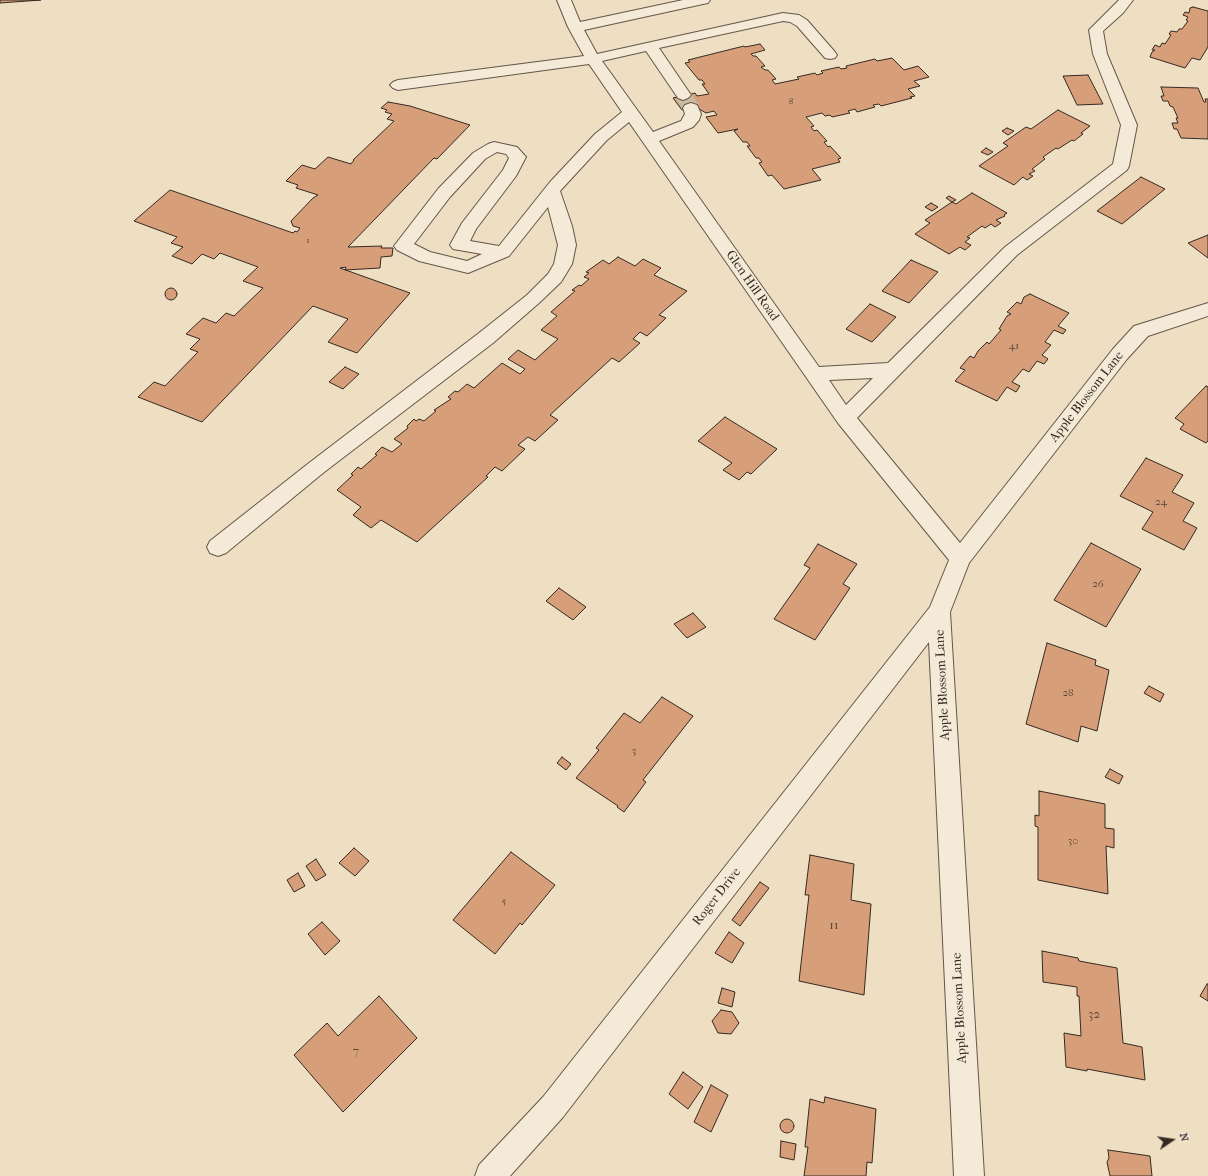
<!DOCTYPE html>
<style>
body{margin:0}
#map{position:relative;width:1208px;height:1176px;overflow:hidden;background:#eedec2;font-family:"IM FELL French Canon",serif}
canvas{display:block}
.north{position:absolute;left:1152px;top:1120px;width:40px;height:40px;-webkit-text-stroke:3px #f4ead7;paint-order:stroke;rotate:77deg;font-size:11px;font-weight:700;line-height:16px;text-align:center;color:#362922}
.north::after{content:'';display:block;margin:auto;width:14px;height:18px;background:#362922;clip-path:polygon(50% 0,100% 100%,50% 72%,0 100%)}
</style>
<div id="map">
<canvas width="1208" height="1176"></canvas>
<div class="north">N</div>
</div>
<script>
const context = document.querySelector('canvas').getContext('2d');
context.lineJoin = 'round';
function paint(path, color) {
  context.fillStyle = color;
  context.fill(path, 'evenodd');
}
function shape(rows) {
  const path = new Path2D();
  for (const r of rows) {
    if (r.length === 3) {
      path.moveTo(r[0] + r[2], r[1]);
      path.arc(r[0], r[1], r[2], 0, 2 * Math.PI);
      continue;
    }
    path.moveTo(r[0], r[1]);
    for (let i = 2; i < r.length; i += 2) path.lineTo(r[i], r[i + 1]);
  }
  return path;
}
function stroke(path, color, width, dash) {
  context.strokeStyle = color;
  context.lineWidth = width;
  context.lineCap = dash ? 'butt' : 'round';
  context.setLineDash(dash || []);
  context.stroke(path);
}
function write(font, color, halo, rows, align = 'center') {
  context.font = font + ' "IM FELL French Canon",serif';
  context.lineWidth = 3;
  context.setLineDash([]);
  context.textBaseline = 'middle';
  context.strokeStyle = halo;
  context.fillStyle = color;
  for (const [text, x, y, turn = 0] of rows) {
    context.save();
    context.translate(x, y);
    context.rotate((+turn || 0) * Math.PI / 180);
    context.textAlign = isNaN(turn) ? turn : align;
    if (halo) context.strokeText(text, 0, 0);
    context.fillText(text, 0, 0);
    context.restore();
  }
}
const building = shape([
 [0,0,41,0,0,3,0,0],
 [1193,7,1208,11,1208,47,1200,60,1192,58,1185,68,1150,57,1152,52,1155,50,1152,50,1155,45,1160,47,1162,43,1165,44,1171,35,1169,34,1171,31,1177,32,1179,29,1182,29,1188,21,1186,20,1188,17,1183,15,1185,12,1189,13,1190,8,1193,7],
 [760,44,765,50,751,54,753,56,756,56,765,66,761,67,765,70,768,70,776,79,772,80,775,84,799,79,797,77,815,73,817,75,823,73,821,71,839,67,841,69,847,68,846,66,875,59,877,61,892,58,904,70,918,66,929,77,914,81,920,86,908,89,915,96,910,97,912,98,881,106,879,104,873,105,875,107,857,112,855,109,848,111,850,113,832,117,830,115,825,116,822,113,806,117,814,126,811,127,814,131,817,130,827,141,824,142,828,147,830,146,841,158,838,159,840,162,812,169,821,180,784,189,772,175,768,176,759,163,762,162,759,158,756,158,747,146,750,146,747,142,743,142,734,131,738,129,718,133,706,117,717,115,714,111,706,113,696,107,682,110,673,98,695,93,697,96,709,94,702,84,705,84,702,80,699,80,685,63,690,62,688,60,744,46,745,47,760,44],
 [1088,75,1103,104,1077,105,1063,76,1088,75],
 [1161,87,1198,88,1204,102,1206,102,1205,99,1208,99,1208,139,1181,138,1177,129,1174,129,1172,123,1178,123,1176,118,1178,118,1173,107,1170,106,1168,101,1163,101,1161,96,1164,96,1161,87],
 [388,102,410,106,470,125,437,159,434,158,348,247,382,246,381,248,393,248,392,256,381,257,380,268,345,270,346,267,340,268,410,293,357,353,328,342,348,319,313,306,202,422,138,397,154,382,165,386,198,352,190,349,200,339,186,334,203,318,216,323,226,313,234,316,263,288,243,281,258,267,220,253,214,259,202,254,192,264,172,256,183,247,171,243,177,237,134,221,170,190,293,233,295,231,297,232,300,228,293,226,291,221,313,198,318,195,296,188,298,185,286,181,302,165,315,169,328,157,351,164,354,160,353,160,394,121,387,119,392,114,385,112,387,110,381,108,388,102],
 [1058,110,1090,126,1081,133,1083,134,1074,141,1072,140,1058,149,1056,148,1043,157,1045,159,1032,169,1035,171,1029,174,1033,176,1027,180,1023,177,1014,185,979,166,1008,146,1003,143,1026,127,1031,129,1058,110],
 [1007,128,1014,131,1008,135,1002,131,1007,128],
 [986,148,993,152,988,155,981,152,986,148],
 [1141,177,1165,189,1122,224,1097,211,1141,177],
 [972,193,1007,213,1004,215,1005,216,996,220,1001,223,995,227,991,224,985,228,982,226,967,237,970,238,965,242,971,245,965,250,960,247,949,254,915,234,930,223,925,220,952,202,946,198,949,196,956,200,952,202,956,204,972,193],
 [931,203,938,207,932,211,925,207,931,203],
 [1208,235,1208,258,1188,243,1208,235],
 [618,257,635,266,643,259,661,268,654,275,687,291,659,315,666,318,647,336,640,332,633,339,640,343,619,362,612,358,550,415,558,420,535,441,528,437,518,445,525,449,502,471,495,467,486,476,488,477,417,542,381,520,371,528,353,515,361,507,337,490,353,475,351,474,358,467,361,469,377,455,375,454,382,447,392,452,402,444,394,439,408,428,407,426,414,419,416,421,419,419,424,421,436,411,434,410,451,399,448,397,455,391,458,392,467,384,474,388,502,363,520,374,525,369,508,359,518,350,535,360,558,339,541,330,557,316,551,312,575,291,572,290,579,285,581,286,589,279,584,277,589,273,586,272,603,260,609,264,618,257],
 [911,260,938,272,909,303,882,291,911,260],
 [171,294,6],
 [1030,294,1069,313,1058,326,1066,330,1063,334,1054,330,1045,342,1051,345,1042,355,1048,359,1044,364,1037,361,1029,372,1023,369,1012,382,1020,386,1016,392,1007,387,997,401,955,381,965,370,960,368,970,356,974,358,978,351,987,342,989,344,1001,330,999,329,1007,316,1011,314,1007,312,1017,302,1021,304,1024,297,1030,294],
 [870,304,896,317,872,342,846,329,870,304],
 [345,367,359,374,343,389,329,382,345,367],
 [1206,386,1208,387,1208,441,1206,443,1180,429,1184,424,1175,418,1206,386],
 [725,417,777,449,751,474,747,472,739,480,723,470,732,463,698,441,725,417],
 [1146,458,1183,475,1172,492,1194,503,1183,521,1197,528,1184,550,1142,529,1153,512,1120,496,1146,458],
 [1091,543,1141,569,1106,627,1054,600,1091,543],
 [818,544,857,564,843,584,850,588,815,640,774,619,810,568,804,565,818,544],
 [559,588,586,607,573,620,546,601,559,588],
 [693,613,706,627,687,638,674,624,693,613],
 [1047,643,1096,660,1095,665,1109,670,1097,731,1081,726,1078,742,1026,724,1047,643],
 [1149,686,1164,694,1160,702,1144,693,1149,686],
 [662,697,693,716,643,780,646,782,624,812,617,807,618,806,576,778,599,750,596,748,624,713,640,723,662,697],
 [562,757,571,764,566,770,557,763,562,757],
 [1110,769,1123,776,1119,784,1105,777,1110,769],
 [1039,791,1105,804,1105,828,1114,829,1114,848,1106,846,1108,894,1038,880,1038,827,1035,826,1035,815,1039,816,1039,791],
 [354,848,369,861,355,876,339,863,354,848],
 [511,852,555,885,522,925,520,923,495,954,453,920,511,852],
 [810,855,854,864,851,900,871,904,864,995,799,981,809,895,805,895,810,855],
 [316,859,326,875,316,881,306,866,316,859],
 [298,873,305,886,294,892,287,880,298,873],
 [760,882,769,888,740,926,732,920,760,882],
 [322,922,340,941,325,955,308,934,322,922],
 [729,932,744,943,732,963,715,953,729,932],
 [1042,951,1078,958,1079,961,1117,968,1123,1043,1142,1047,1145,1080,1087,1069,1087,1071,1066,1067,1064,1033,1081,1036,1079,996,1077,996,1077,987,1043,982,1042,951],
 [1207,984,1208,984,1208,1001,1200,996,1207,984],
 [722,988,735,992,732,1007,718,1003,722,988],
 [379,996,417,1038,343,1112,294,1055,327,1023,338,1036,379,996],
 [721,1010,732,1012,739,1023,731,1034,718,1033,712,1021,721,1010],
 [683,1072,703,1087,688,1109,669,1094,683,1072],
 [711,1085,728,1095,711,1132,694,1122,711,1085],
 [825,1097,876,1109,872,1163,867,1162,866,1176,804,1176,808,1147,805,1147,810,1099,824,1103,825,1097],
 [787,1126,7],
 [781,1141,796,1144,794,1160,780,1157,781,1141],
 [1108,1150,1150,1156,1152,1176,1110,1176,1107,1162,1109,1158,1108,1150]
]);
paint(building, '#d69f79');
stroke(building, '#362922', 1);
stroke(shape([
 [683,95,691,108]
]), '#c9baa2', 16, [16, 8]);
const minor = shape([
 [557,0,571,0,580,22,683,0,710,0,708,3,703,4,584,30,597,54,783,13,799,15,807,20,835,52,837,55,835,58,830,59,825,58,797,26,790,22,783,21,659,48,691,95,688,98,683,100,678,98,646,51,602,61,653,132,681,121,685,114,683,108,685,105,691,103,697,105,701,114,699,120,693,127,659,141,819,367,888,363,1005,247,1113,164,1121,125,1093,54,1089,30,1119,0,1133,0,1123,13,1103,31,1107,54,1137,125,1129,166,1127,170,1017,255,857,418,960,543,1113,349,1134,326,1208,303,1208,316,1148,336,1127,359,969,563,950,612,984,1176,954,1176,929,642,563,1117,510,1176,475,1176,479,1165,543,1097,930,607,949,560,838,423,629,122,607,140,560,191,572,226,576,245,572,264,561,282,539,303,493,343,323,473,226,553,218,556,210,553,207,547,210,541,309,463,479,333,527,295,548,274,554,264,558,245,548,207,509,256,468,273,419,261,397,250,394,246,438,189,473,153,488,144,494,142,517,147,526,157,516,176,476,229,470,241,499,246,550,182,595,134,622,112,589,64,398,90,393,88,390,85,393,82,398,80,584,56,568,27,557,0],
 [497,152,506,154,509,158,503,170,462,223,450,245,453,249,482,254,467,261,430,252,414,244,450,197,485,159,497,152],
 [873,378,846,405,829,380,873,378]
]);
stroke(minor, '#64564a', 2);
paint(minor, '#f4ead7');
write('9px', '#5e4638', null, [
 ["8",791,102],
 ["1",308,241]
]);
write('11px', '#5e4638', null, [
 ["41",1014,346],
 ["24",1161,502],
 ["26",1098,584],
 ["28",1068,693],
 ["3",634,751],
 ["30",1073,841],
 ["5",504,902]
]);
write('13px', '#362922', '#f4ead7', [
 ["Glen Hill Road",752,286,55],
 ["Apple Blossom Lane",1087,397,-52],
 ["Apple Blossom Lane",943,685,-93],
 ["Roger Drive",717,897,-52],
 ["Apple Blossom Lane",960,1008,-93]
]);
write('13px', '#5e4638', null, [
 ["11",834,926],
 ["32",1094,1015],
 ["7",356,1052]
]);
</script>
